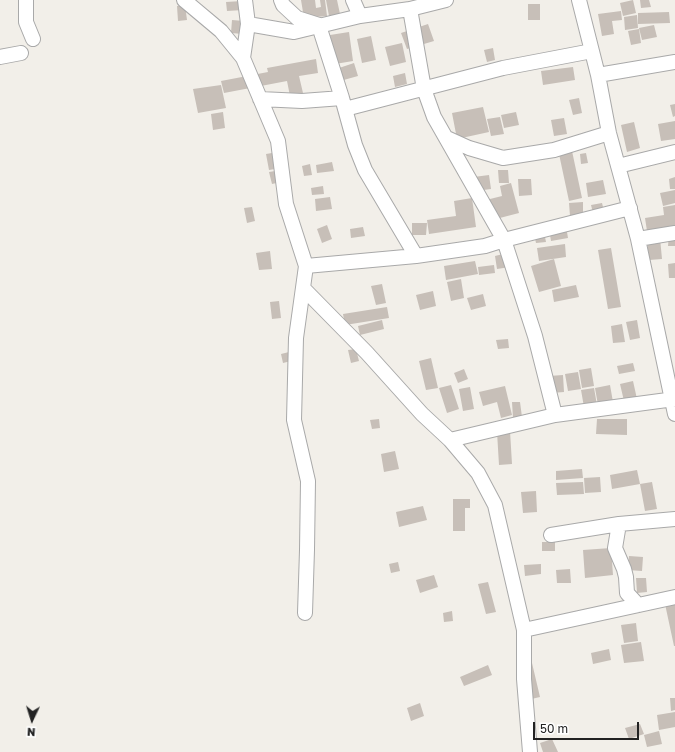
<!DOCTYPE html>
<style>
body{margin:0}
#map{position:relative;width:675px;height:752px;overflow:hidden;background:#f2efe9;font-family:"Golos Text",sans-serif}
canvas{display:block}
.north{position:absolute;left:12px;top:700px;width:40px;height:40px;-webkit-text-stroke:3px #fff;paint-order:stroke;rotate:184deg;font-size:11px;font-weight:700;line-height:16px;text-align:center;color:#222}
.north::after{content:'';display:block;margin:auto;width:14px;height:18px;background:#222;clip-path:polygon(50% 0,100% 100%,50% 72%,0 100%)}
.scale{position:absolute;left:533px;top:722px;width:106px;height:18px;box-sizing:border-box;border:2px solid #222;border-top:0;padding-left:5px;font-size:12px;line-height:14px;white-space:nowrap;color:#222;-webkit-text-stroke:3px #fff;paint-order:stroke}
</style>
<div id="map">
<canvas width="675" height="752"></canvas>
<div class="north">N</div>
<div class="scale">50 m</div>
</div>
<script>
const context = document.querySelector('canvas').getContext('2d');
context.lineJoin = 'round';
function paint(path, color) {
  context.fillStyle = color;
  context.fill(path, 'evenodd');
}
function shape(rows) {
  const path = new Path2D();
  for (const r of rows) {
    path.moveTo(r[0], r[1]);
    for (let i = 2; i < r.length; i += 2) path.lineTo(r[i], r[i + 1]);
  }
  return path;
}
function stroke(path, color, width, dash) {
  context.strokeStyle = color;
  context.lineWidth = width;
  context.lineCap = dash ? 'butt' : 'round';
  context.setLineDash(dash || []);
  context.stroke(path);
}
paint(shape([
 [301,0,315,0,316,8,321,7,320,0,325,0,327,16,304,18],
 [326,0,337,0,340,14,329,16],
 [633,0,636,13,623,16,620,3],
 [640,0,649,0,651,7,641,8],
 [242,1,243,10,227,11,226,2],
 [528,4,540,4,540,20,528,20],
 [185,5,187,20,178,21,177,6],
 [621,11,622,20,612,21,614,34,602,36,598,14],
 [669,12,670,23,638,24,638,13],
 [637,15,638,28,625,30,624,17],
 [232,20,244,21,243,34,231,33],
 [428,24,434,41,407,49,401,33],
 [654,25,657,37,642,40,639,28],
 [639,29,641,43,631,45,628,31],
 [349,32,353,61,335,64,330,35],
 [371,36,376,60,362,63,357,39],
 [402,43,406,62,390,66,385,47],
 [493,48,495,60,487,62,484,50],
 [316,59,318,73,299,76,303,93,290,96,287,81,224,93,221,81,268,72,267,68],
 [354,63,358,76,340,81,336,69],
 [573,67,575,80,543,85,541,71],
 [405,73,407,84,395,87,393,76],
 [221,85,226,108,198,113,193,89],
 [579,98,582,113,573,115,569,100],
 [675,104,675,116,673,117,670,105],
 [483,107,489,132,457,139,452,113],
 [223,112,225,128,213,130,211,114],
 [516,112,519,125,504,128,501,115],
 [500,117,504,134,491,136,487,119],
 [564,118,567,134,554,136,551,120],
 [675,121,675,139,661,141,658,124],
 [634,122,640,148,627,152,621,125],
 [572,151,582,198,569,201,559,154],
 [278,152,281,168,269,170,266,154],
 [586,153,588,163,581,164,580,154],
 [332,162,334,171,317,173,316,165],
 [310,164,312,175,304,176,302,166],
 [288,169,290,180,272,184,269,172],
 [498,170,508,170,509,183,499,183],
 [489,175,491,189,468,192,466,178],
 [675,177,675,189,670,189,669,179],
 [518,179,531,179,532,195,519,196],
 [603,180,606,194,588,197,586,183],
 [511,183,519,213,492,220,486,200,502,196,500,186],
 [323,186,324,194,312,195,311,188],
 [675,190,675,203,663,206,660,193],
 [330,197,332,209,316,211,315,199],
 [472,198,476,227,429,234,427,220,456,216,454,201],
 [583,202,583,215,570,216,569,203],
 [602,203,604,211,593,213,591,205],
 [675,205,675,227,647,231,645,218,664,215,663,207],
 [252,207,255,221,247,223,244,208],
 [412,223,427,223,426,235,412,235],
 [327,225,332,239,322,243,317,229],
 [566,226,568,238,551,241,549,229],
 [363,227,365,236,351,238,350,229],
 [544,232,546,242,536,243,534,234],
 [669,234,675,235,675,246,668,246],
 [660,238,662,259,649,260,647,239],
 [565,244,566,257,539,261,537,248],
 [611,248,621,307,608,309,598,250],
 [270,251,272,269,259,270,256,253],
 [507,253,510,267,497,269,495,256],
 [554,259,561,286,539,292,531,266],
 [475,261,478,274,446,280,444,266],
 [675,263,675,278,669,278,668,264],
 [494,265,495,273,479,275,478,267],
 [461,279,464,298,451,301,447,282],
 [382,284,386,303,376,305,371,286],
 [576,285,579,297,554,302,552,290],
 [433,291,436,306,420,310,416,295],
 [483,294,486,306,471,310,467,298],
 [279,301,281,318,272,319,270,302],
 [387,307,389,318,345,325,343,314],
 [382,320,384,329,360,335,358,326],
 [637,320,640,338,630,340,626,322],
 [622,324,625,342,613,343,611,326],
 [508,339,509,348,498,349,496,340],
 [356,349,359,361,351,363,348,350],
 [293,351,295,360,283,363,281,354],
 [431,358,438,388,426,390,419,361],
 [633,363,635,371,619,374,617,366],
 [591,368,594,386,582,388,579,370],
 [464,369,468,379,458,383,454,373],
 [578,372,581,389,568,391,565,374],
 [563,375,564,392,551,393,549,376],
 [633,381,637,399,624,401,620,384],
 [451,385,459,409,447,413,439,388],
 [610,385,613,402,598,405,595,388],
 [505,386,512,415,501,418,497,402,483,406,479,392],
 [470,387,474,409,463,411,459,389],
 [594,388,597,405,584,407,581,390],
 [512,402,520,402,522,417,513,418],
 [379,419,380,428,372,429,370,420],
 [597,419,627,419,627,435,596,434],
 [510,431,512,464,499,465,497,432],
 [395,451,399,469,384,472,381,454],
 [582,469,583,478,556,480,556,471],
 [637,470,640,484,612,489,610,475],
 [600,477,601,492,585,493,584,478],
 [583,482,584,494,557,495,556,483],
 [652,482,657,509,645,511,640,484],
 [536,491,537,512,523,513,521,492],
 [453,499,470,499,470,508,465,508,465,531,453,531],
 [423,506,427,520,399,527,396,512],
 [542,542,555,542,555,551,542,551],
 [611,548,613,575,585,578,583,550],
 [629,556,643,557,642,571,628,570],
 [398,562,400,571,391,573,389,564],
 [541,564,541,574,525,576,524,565],
 [570,569,571,583,557,583,556,570],
 [434,575,438,587,420,593,416,580],
 [636,578,646,578,647,592,637,593],
 [488,582,496,612,486,614,478,584],
 [675,602,675,646,674,646,665,604],
 [452,611,453,621,444,622,443,613],
 [636,623,638,641,624,643,621,625],
 [641,642,644,661,624,663,621,645],
 [609,649,611,660,593,664,591,653],
 [532,663,540,697,527,700,519,665],
 [488,665,492,675,464,686,460,677],
 [670,698,675,698,675,710,671,711],
 [420,703,424,716,411,721,407,708],
 [675,712,675,727,659,730,657,715],
 [640,724,644,734,629,739,625,728],
 [659,731,662,744,647,747,644,735],
 [552,739,558,752,543,752,540,743]
]), '#c7bfb8');
const minor = shape([
 [26,0,26,22,33,39],
 [184,0,221,31,243,58,278,141,286,204,306,266,296,338,294,420,308,481,307,550,305,613],
 [245,0,248,24],
 [281,0,283,5,297,18,319,25],
 [353,0,360,16],
 [579,0,598,75,609,133,638,239,675,414],
 [410,9,424,89,434,117,504,240,535,336,555,415],
 [319,26,342,98,355,145,365,170,416,256],
 [0,57,21,53],
 [243,58,248,24,294,32,360,16,410,9,446,0],
 [598,75,675,62],
 [260,99,302,101,342,98],
 [345,109,503,68,592,51],
 [447,138,469,148,503,158,554,150,609,133],
 [618,166,675,152],
 [638,239,675,233],
 [306,266,416,256,485,246,504,240,630,208],
 [303,288,367,353,422,414,450,440,478,473,495,505,524,630,524,679,530,752],
 [450,440,555,415,675,399],
 [619,524,615,548,624,569,626,577,627,593,638,605],
 [551,535,619,524,675,519],
 [524,630,675,597]
]);
stroke(minor, '#a9a9a9', 16);
stroke(minor, '#fff', 14);
</script>
